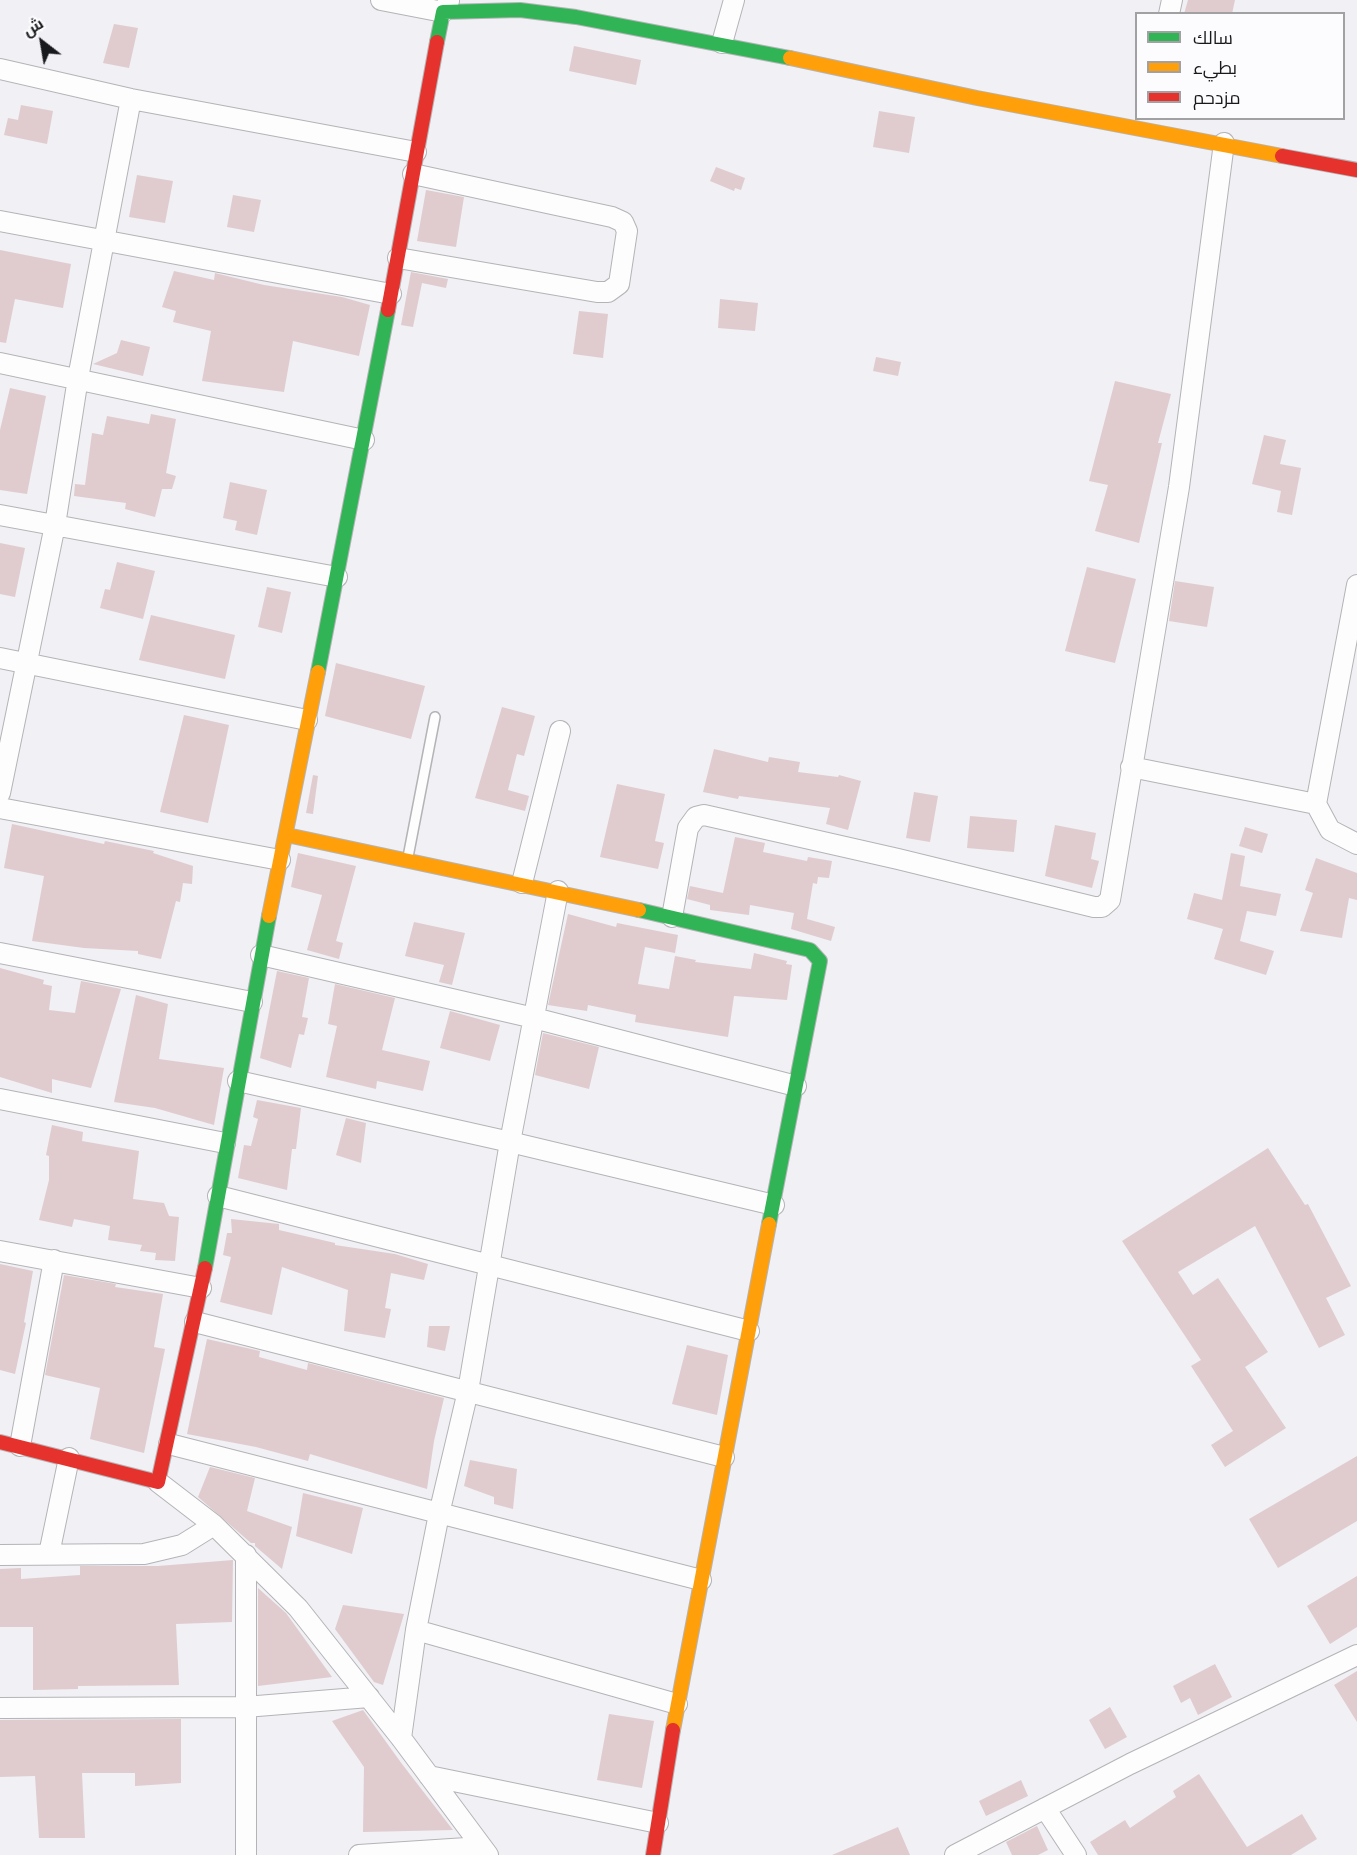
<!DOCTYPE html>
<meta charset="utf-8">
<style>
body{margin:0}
#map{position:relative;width:1357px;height:1855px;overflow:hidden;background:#f0f0f5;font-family:"Open Sans",Cairo,sans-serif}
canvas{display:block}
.legend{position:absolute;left:1135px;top:12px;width:210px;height:108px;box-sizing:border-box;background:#fcfcfe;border:2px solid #a1a1a4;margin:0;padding:8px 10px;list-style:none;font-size:18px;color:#18191c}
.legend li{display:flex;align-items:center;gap:12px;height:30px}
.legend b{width:30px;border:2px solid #a1a1a4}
.north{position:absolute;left:12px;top:12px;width:60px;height:60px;-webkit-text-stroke:4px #fcfcfe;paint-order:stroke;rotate:329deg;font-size:16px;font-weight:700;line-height:24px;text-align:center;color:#18191c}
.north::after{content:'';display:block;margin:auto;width:21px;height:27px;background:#18191c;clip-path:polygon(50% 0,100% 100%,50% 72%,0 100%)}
</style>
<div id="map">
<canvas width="1357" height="1855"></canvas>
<ul class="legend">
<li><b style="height:8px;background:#30b455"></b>سالك</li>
<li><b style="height:8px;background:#ff9f0a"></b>بطيء</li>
<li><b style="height:8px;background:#e5322d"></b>مزدحم</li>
</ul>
<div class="north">ش</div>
</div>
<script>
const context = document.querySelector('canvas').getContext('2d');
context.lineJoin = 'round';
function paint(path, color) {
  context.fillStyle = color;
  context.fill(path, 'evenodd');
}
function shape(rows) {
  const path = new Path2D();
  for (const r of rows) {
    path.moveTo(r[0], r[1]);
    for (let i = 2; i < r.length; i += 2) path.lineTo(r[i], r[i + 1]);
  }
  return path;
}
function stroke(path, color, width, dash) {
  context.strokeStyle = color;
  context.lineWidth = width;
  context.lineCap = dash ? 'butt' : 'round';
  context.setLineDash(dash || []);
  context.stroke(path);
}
paint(shape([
 [1188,0,1235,0,1232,14,1184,14],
 [114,24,138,28,129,68,103,63],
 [574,46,641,60,636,85,569,71],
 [21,105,53,111,47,144,4,135,8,118,18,120],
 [879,111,915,117,909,153,873,147],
 [716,167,745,178,741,190,735,188,734,191,710,181],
 [137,175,173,181,165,223,129,217],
 [426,190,464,197,456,247,417,241],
 [233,195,261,200,254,232,227,227],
 [0,250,71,264,63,308,15,299,6,343,0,342],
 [174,271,214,280,215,273,264,285,342,297,370,305,359,356,293,341,284,392,202,381,211,331,173,322,176,311,162,307],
 [411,272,448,279,446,288,422,283,413,327,401,325],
 [720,299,758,303,755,331,718,328],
 [579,311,608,314,603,358,573,354],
 [121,340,150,347,143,376,93,364,117,353],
 [876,357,901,362,898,376,873,371],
 [1115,381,1171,394,1158,443,1162,443,1139,543,1095,531,1108,485,1089,481],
 [10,388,46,396,27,494,0,490,0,430],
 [151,414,176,419,166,473,176,476,172,489,162,489,155,517,125,509,126,503,74,496,75,484,85,485,92,433,103,435,107,416,149,424],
 [1264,435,1286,440,1280,464,1301,468,1292,515,1277,512,1281,491,1252,484],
 [230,482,267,490,257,535,235,530,237,521,223,518],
 [0,543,25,548,15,597,0,594],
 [117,562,155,571,143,619,100,608,105,589,110,590],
 [1087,567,1136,579,1115,663,1065,651],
 [1175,581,1214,587,1207,627,1169,621],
 [267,587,291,592,282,633,258,627],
 [151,615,235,635,225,679,139,660],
 [336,663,425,686,411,739,325,716],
 [502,707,535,716,524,756,517,754,508,790,529,796,525,811,475,798],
 [184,715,229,725,208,823,160,812],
 [714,749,768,762,769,757,800,762,798,772,838,777,839,775,861,781,848,830,826,824,830,808,739,796,738,799,703,792],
 [313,775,318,776,313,814,306,813],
 [617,784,665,794,655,841,664,843,658,869,600,857],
 [914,792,938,796,930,842,906,838],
 [970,816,1017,820,1014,852,967,848],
 [12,824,104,844,105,841,154,851,153,853,193,866,192,884,183,883,180,902,176,901,161,959,138,954,138,951,84,948,32,941,44,876,4,868],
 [1055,825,1096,833,1091,859,1099,861,1092,888,1045,876],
 [1245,827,1268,834,1262,853,1239,846],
 [735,837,765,843,763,852,807,861,808,857,832,861,829,878,818,877,817,884,813,883,807,919,835,927,831,941,791,929,794,913,750,905,749,915,710,910,710,905,687,899,690,886,723,893],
 [298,853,356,866,336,941,343,943,339,959,307,950,322,895,291,887],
 [1231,853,1245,856,1240,886,1281,894,1276,916,1247,911,1240,941,1274,951,1266,975,1214,959,1223,929,1187,919,1194,893,1222,900],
 [1316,858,1357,873,1357,900,1349,898,1342,938,1300,931,1313,893,1305,890],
 [568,914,616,927,617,923,678,935,675,953,645,947,638,984,669,989,675,956,696,960,695,962,751,969,754,953,787,961,786,964,792,965,787,1000,734,996,728,1037,635,1022,636,1015,588,1005,587,1011,548,1005],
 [414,922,465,933,452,985,439,982,444,965,405,956],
 [0,968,44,980,43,984,52,986,49,1010,75,1013,81,981,121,989,91,1088,52,1079,52,1093,0,1077],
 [277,971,309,978,302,1017,308,1018,304,1035,299,1034,291,1068,260,1058],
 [335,984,395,998,382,1050,430,1061,423,1091,377,1081,376,1089,326,1077,337,1026,328,1024],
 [136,995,168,1004,159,1059,224,1068,214,1125,155,1108,114,1102],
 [450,1011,500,1025,490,1061,440,1048],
 [543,1033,599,1047,589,1089,535,1075],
 [257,1100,301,1108,296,1149,292,1149,287,1190,238,1178,244,1145,251,1146,258,1119,253,1117],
 [346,1118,366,1123,361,1163,336,1155],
 [52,1125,83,1132,82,1141,139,1151,133,1199,164,1203,169,1216,179,1217,175,1261,155,1260,156,1253,140,1251,142,1245,108,1240,110,1226,74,1219,72,1227,39,1220,49,1180,49,1156,46,1155],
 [1268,1148,1305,1205,1308,1204,1351,1286,1326,1298,1345,1335,1319,1348,1255,1226,1178,1272,1193,1295,1218,1278,1268,1352,1245,1367,1286,1428,1225,1467,1211,1445,1233,1431,1191,1366,1201,1360,1122,1241],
 [231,1219,279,1224,279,1230,335,1243,335,1245,395,1254,428,1264,424,1280,391,1273,385,1308,391,1309,385,1338,344,1331,348,1290,282,1267,272,1315,220,1302,231,1257,223,1255,227,1233,232,1233],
 [0,1264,33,1271,24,1322,26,1323,15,1374,0,1370],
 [64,1275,116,1284,115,1287,163,1294,154,1347,165,1349,144,1453,90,1439,100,1388,45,1375],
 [429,1326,450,1326,445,1351,427,1347],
 [207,1339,260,1351,259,1357,307,1370,308,1363,444,1398,434,1441,427,1489,310,1454,308,1461,256,1447,187,1434],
 [687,1345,728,1355,717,1415,672,1404],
 [1357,1456,1357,1521,1278,1568,1249,1519],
 [470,1460,517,1469,513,1509,494,1504,494,1497,464,1486],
 [210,1467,255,1478,247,1511,292,1527,282,1569,255,1546,255,1543,251,1543,198,1497],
 [303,1493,363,1508,352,1554,296,1536],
 [233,1560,232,1622,176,1624,179,1685,78,1686,78,1689,33,1690,33,1627,0,1627,0,1569,21,1568,21,1579,80,1575,80,1566,158,1566],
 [1357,1576,1357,1627,1330,1644,1307,1606],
 [258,1588,286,1613,332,1677,258,1686],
 [343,1605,404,1614,383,1685,374,1682,335,1629],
 [1215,1664,1232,1697,1198,1715,1190,1698,1181,1703,1173,1686],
 [1357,1671,1357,1722,1334,1685],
 [1110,1707,1127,1737,1105,1749,1089,1720],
 [363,1710,402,1764,453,1830,363,1832,364,1767,332,1721],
 [609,1714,654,1721,642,1788,597,1780],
 [181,1719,181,1783,135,1786,135,1773,82,1773,85,1838,39,1838,35,1776,0,1777,0,1720],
 [1199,1774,1247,1847,1302,1814,1317,1839,1291,1855,1098,1855,1090,1842,1125,1820,1130,1828,1176,1797,1173,1791],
 [1021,1780,1028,1796,986,1816,979,1801],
 [1037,1826,1048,1850,1038,1855,1012,1855,1006,1842],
 [898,1827,910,1855,832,1855]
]), '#e0ccce');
const lane = shape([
 [408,857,435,717]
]);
const street = shape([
 [381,0,443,12,449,1],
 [1169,14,1172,0],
 [722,43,734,0],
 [0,69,131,99,416,152],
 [0,221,391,294],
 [398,258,597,292,608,292,619,284,627,231,623,222,612,217,413,174],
 [0,363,364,440],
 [0,515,337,577],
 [0,658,307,720],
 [1131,767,1316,804,1330,830,1357,844],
 [0,793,55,525,78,378,131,99],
 [1316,804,1357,585],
 [0,808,280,860],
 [522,883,560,731],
 [672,917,688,828,696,817,704,815,898,859,1094,907,1102,907,1110,900,1179,487,1224,143],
 [0,953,252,1002],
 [261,955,534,1018,796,1086],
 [238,1081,510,1142,774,1205],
 [0,1099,225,1143],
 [218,1196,749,1331],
 [0,1251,201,1288],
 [195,1322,724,1457],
 [169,1444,701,1580],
 [20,1446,54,1260],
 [158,1482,214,1525,298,1608,401,1738,488,1855],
 [49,1554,69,1458],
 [0,1555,144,1554,182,1545,214,1525],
 [246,1555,246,1855],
 [416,1630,677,1704],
 [0,1708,245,1707,369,1697],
 [401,1738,416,1630,439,1514,468,1391,510,1142,558,891],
 [429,1776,658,1823],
 [1045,1808,1076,1855],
 [359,1855,482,1847],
 [955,1855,1130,1764,1357,1655]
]);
const fast = shape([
 [437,42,443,12,520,10,576,17,790,58],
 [318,672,388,310],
 [639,910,810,950,820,961,769,1224],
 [205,1268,269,916]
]);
const slow = shape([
 [790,58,977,98,1282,156],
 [287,835,639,910],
 [269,916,318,672],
 [673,1730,769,1224]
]);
const jam = shape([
 [1282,156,1357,170],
 [388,310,437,42],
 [0,1442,158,1482,205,1268],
 [653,1855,673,1730]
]);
stroke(lane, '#b4b4b7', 12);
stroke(street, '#b4b4b7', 22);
stroke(fast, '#b4b4b7', 16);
stroke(slow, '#b4b4b7', 16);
stroke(jam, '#b4b4b7', 16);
stroke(lane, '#fdfdfe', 9);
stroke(street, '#fdfdfe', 20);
stroke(fast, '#30b455', 14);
stroke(slow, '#ff9f0a', 14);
stroke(jam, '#e5322d', 14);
</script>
